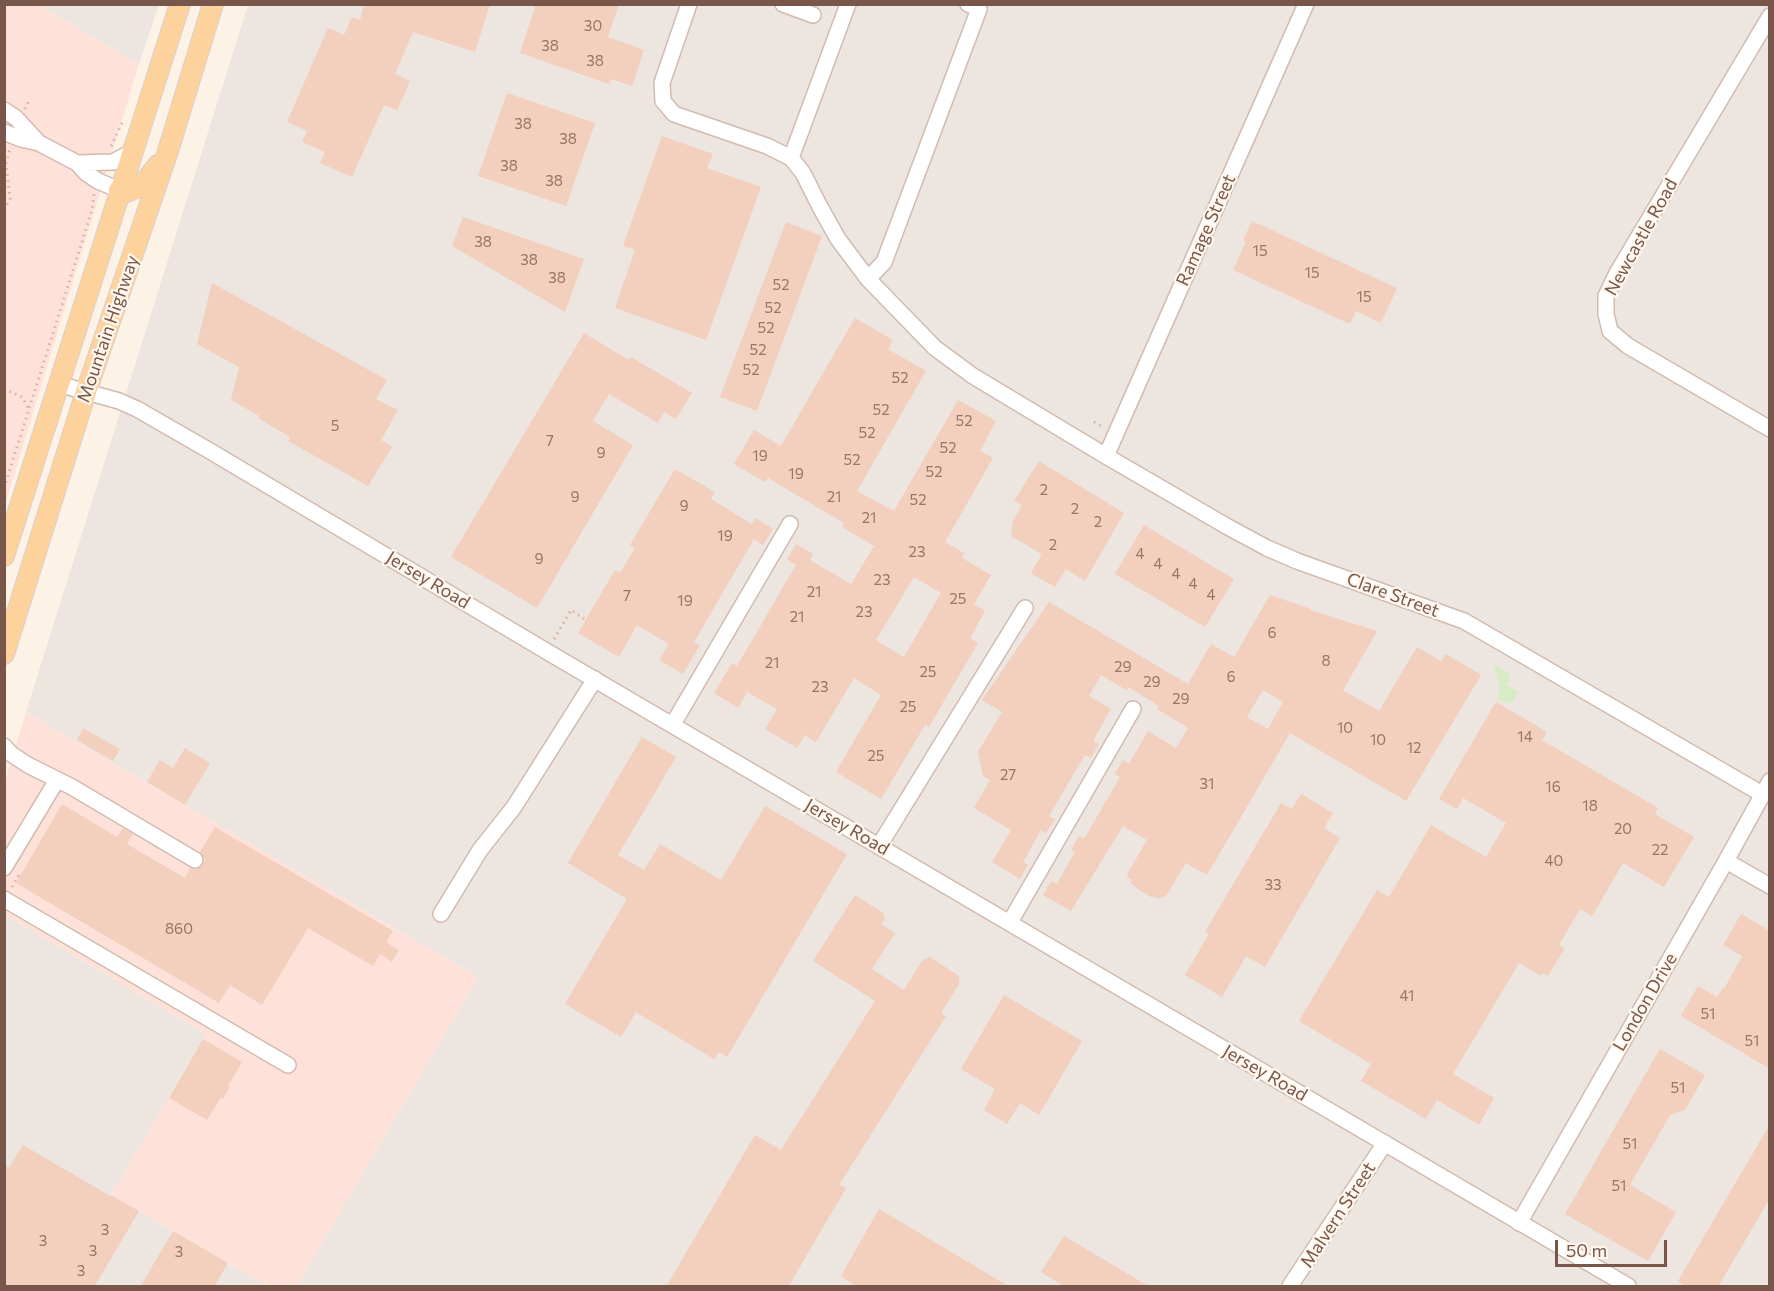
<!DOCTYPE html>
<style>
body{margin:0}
#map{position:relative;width:1774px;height:1291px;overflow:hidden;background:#fdf2e6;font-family:Commissioner,sans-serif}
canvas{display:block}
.frame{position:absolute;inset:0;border:6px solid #78574a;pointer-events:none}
.scale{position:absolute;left:1555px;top:1240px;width:112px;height:27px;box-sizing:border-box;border:3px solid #78574a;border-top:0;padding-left:8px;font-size:18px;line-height:21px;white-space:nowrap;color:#78574a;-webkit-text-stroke:4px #fff7ed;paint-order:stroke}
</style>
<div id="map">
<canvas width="1774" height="1291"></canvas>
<div class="frame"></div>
<div class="scale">50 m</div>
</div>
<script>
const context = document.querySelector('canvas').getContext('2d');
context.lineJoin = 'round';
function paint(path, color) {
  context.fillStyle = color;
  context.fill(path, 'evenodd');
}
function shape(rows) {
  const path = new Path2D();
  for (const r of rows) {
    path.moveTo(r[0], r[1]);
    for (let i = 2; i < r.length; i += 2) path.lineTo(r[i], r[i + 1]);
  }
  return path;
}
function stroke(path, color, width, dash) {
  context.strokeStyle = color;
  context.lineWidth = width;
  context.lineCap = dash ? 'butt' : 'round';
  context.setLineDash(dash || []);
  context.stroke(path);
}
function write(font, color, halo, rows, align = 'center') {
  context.font = font + ' Commissioner,sans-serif';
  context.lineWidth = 4.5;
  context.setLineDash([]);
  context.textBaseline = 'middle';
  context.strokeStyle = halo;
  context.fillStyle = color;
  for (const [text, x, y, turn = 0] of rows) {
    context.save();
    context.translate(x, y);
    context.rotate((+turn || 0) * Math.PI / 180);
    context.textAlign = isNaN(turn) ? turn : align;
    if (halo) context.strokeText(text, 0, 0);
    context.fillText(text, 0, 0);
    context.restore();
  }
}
paint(shape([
 [5,5,39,5,139,64,5,505],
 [26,712,478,977,297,1286,267,1286,111,1195,206,1034,5,915,5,782]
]), '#fee2da');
paint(shape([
 [39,5,159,5,139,64],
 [248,5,1769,5,1769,1286,297,1286,478,977,26,712],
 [5,915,206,1034,111,1195,267,1286,5,1286]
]), '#ede5e0');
paint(shape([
 [1494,665,1511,674,1506,685,1518,692,1511,704,1503,701,1502,702,1498,699,1500,686]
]), '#d7ecc4');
paint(shape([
 [364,4,490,4,475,52,413,32,395,74,410,81,397,110,384,105,352,177,320,163,325,152,302,142,307,131,287,122,328,28,344,35,352,17,360,20],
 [536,4,619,4,608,37,644,50,632,86,611,79,609,84,520,53],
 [507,93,595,123,566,206,478,176],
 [662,136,713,154,707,168,761,187,706,340,615,308,635,250,623,246],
 [463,217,584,259,565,312,452,246],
 [1252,221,1397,288,1381,323,1356,311,1350,324,1233,270,1246,242,1243,240],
 [786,222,822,236,757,411,720,397],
 [212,283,387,380,376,399,398,410,381,440,392,447,368,486,288,441,290,437,258,418,259,416,231,400,239,367,197,344],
 [855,318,893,340,888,349,926,371,857,491,894,511,958,400,996,421,980,451,993,458,945,542,964,553,962,558,991,575,974,604,985,611,970,638,978,643,929,727,925,725,881,799,836,772,881,695,854,678,816,742,805,735,797,748,765,729,777,709,747,692,738,708,714,693,732,663,737,666,796,565,787,559,796,544,813,554,810,560,851,584,874,546,842,527,844,523,768,478,765,482,734,464,754,430,781,446],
 [914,577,941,593,904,657,876,640],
 [584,333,629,360,631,357,692,393,676,419,664,412,658,423,609,394,593,421,633,445,537,608,451,557],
 [1039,461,1124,513,1085,581,1066,569,1055,587,1031,573,1042,554,1011,536,1013,521,1022,505,1014,501],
 [675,469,715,492,711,499,752,524,755,518,773,529,763,545,754,539,694,642,700,645,683,674,659,660,669,644,637,625,619,657,578,633,615,570,620,573,635,548,630,545],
 [1144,525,1234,579,1205,627,1115,574],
 [1270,595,1311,609,1310,610,1377,631,1343,690,1379,711,1417,647,1441,661,1446,654,1481,675,1406,801,1290,733,1207,875,1186,863,1166,896,1164,896,1163,898,1160,897,1159,899,1154,896,1153,898,1139,890,1130,882,1132,880,1127,877,1128,874,1127,874,1147,840,1123,826,1071,911,1043,895,1051,881,1057,884,1075,852,1071,850,1079,836,1084,839,1120,777,1115,774,1123,760,1129,764,1148,731,1176,748,1188,728,1157,709,1159,706,1128,687,1126,690,1101,675,1089,696,1111,709,1093,741,1099,744,1091,758,1085,755,1067,785,1049,816,1055,819,1046,833,1041,830,1023,862,1028,865,1020,879,992,862,1011,830,974,808,990,780,983,776,978,752,1002,712,982,700,1049,602,1188,684,1211,644,1234,657],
 [1263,690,1283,702,1268,729,1247,717],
 [1496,702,1547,732,1542,740,1658,808,1655,814,1694,837,1664,887,1623,863,1592,916,1580,909,1559,945,1565,948,1548,976,1543,973,1541,976,1519,963,1453,1074,1494,1098,1479,1125,1437,1100,1426,1119,1361,1081,1371,1064,1299,1021,1377,890,1389,897,1431,825,1486,857,1506,823,1463,798,1457,809,1439,799],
 [83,728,120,749,113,761,77,740],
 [642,737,676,757,618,855,644,870,660,844,721,880,765,806,847,854,727,1057,719,1052,714,1059,636,1012,621,1037,565,1004,627,899,568,863],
 [185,748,210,763,185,805,147,782,160,760,173,768],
 [1301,794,1333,813,1324,828,1340,838,1265,967,1246,956,1222,997,1185,975,1209,934,1205,932,1281,803,1292,809],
 [62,804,117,837,123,828,133,834,127,844,185,878,190,868,195,870,203,865,205,860,200,852,215,827,393,931,386,942,399,950,392,962,380,954,373,966,308,928,262,1005,230,985,219,1003,16,883],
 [855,895,883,913,885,918,881,924,895,933,872,969,904,990,922,961,930,957,959,976,959,984,941,1013,946,1016,839,1185,846,1188,788,1287,666,1287,755,1135,781,1150,875,1001,813,961],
 [1741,914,1770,931,1770,1069,1681,1016,1698,986,1717,997,1723,988,1724,989,1742,956,1723,945],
 [1004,995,1082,1041,1039,1115,1020,1103,1007,1124,984,1110,995,1089,961,1069],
 [203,1039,242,1062,228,1086,230,1087,223,1099,221,1097,207,1120,169,1098],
 [1660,1049,1705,1075,1685,1110,1670,1115,1630,1185,1676,1212,1648,1261,1565,1214],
 [1770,1124,1770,1198,1718,1287,1688,1287,1678,1281],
 [23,1145,110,1196,111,1195,139,1211,94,1287,4,1287,4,1165,9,1168],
 [879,1209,1010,1287,857,1287,841,1276],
 [173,1231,228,1263,214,1287,140,1287],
 [1064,1236,1150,1287,1065,1287,1041,1272]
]), '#f3cfbd');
const minor = shape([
 [689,4,662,83,663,101,674,114,767,146,791,158,803,173,819,205,838,239,868,279,935,348,973,376,1106,456,1228,527,1267,548,1297,561,1464,621,1762,794],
 [783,4,813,15],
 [1770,16,1617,273,1606,296,1606,314,1610,331,1628,346,1770,429],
 [4,110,16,118,39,143],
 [4,132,21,139,39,143,77,163,86,173,98,181,119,190],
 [791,158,848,4],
 [77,163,113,162,132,152],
 [868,279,884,262,979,9,968,4],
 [58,384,119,401,137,409,210,451,546,651,1628,1286],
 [1106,456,1306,4],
 [673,724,790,524],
 [4,746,11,754,28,765,72,787,195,860],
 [879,846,1025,608],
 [1726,861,1770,886],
 [4,868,57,780],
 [4,899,288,1065],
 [441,914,480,850,514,807,595,679],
 [1010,922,1133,709],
 [1519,1223,1726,861,1770,781],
 [1290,1286,1385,1143]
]);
const major = shape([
 [119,190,127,192,141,186,158,165],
 [4,556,180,4],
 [4,654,86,392,168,151,213,4]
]);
stroke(minor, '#d2bbae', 18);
stroke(major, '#d9d0cc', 22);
stroke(shape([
 [25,109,30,98],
 [111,146,124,119],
 [4,210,10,199,6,164,10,148],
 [4,389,22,397,29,409],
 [1094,422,1103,427],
 [4,488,92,210,94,194],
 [554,639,571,610,586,620],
 [12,887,19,875]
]), '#d9b1a0', 3, [1.5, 4.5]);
stroke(minor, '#fff', 15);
stroke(major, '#fdd29d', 20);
write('15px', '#977567', null, [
 ["30",593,26],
 ["38",550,46],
 ["38",595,61],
 ["38",523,124],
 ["38",568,139],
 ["38",509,166],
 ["38",554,181],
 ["38",483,242],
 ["15",1260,251],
 ["38",529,260],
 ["15",1312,273],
 ["38",557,278],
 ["52",781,285],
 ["15",1364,297],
 ["52",773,308],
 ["52",766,328],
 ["52",758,350],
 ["52",751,370],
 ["52",900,378],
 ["52",881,410],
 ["52",964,421],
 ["5",335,426],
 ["52",867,433],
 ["7",550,441],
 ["52",948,448],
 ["9",601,453],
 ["19",760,456],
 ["52",852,460],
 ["52",934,472],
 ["19",796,474],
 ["2",1044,490],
 ["9",575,497],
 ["21",834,497],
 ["52",918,500],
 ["9",684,506],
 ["2",1075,509],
 ["21",869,518],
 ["2",1098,522],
 ["19",725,536],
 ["2",1053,545],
 ["23",917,552],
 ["4",1140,554],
 ["9",539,559],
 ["4",1158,564],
 ["4",1176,574],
 ["23",882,580],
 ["4",1193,584],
 ["21",814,592],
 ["4",1211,595],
 ["7",627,596],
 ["25",958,599],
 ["19",685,601],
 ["23",864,612],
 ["21",797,617],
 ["6",1272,633],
 ["8",1326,661],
 ["21",772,663],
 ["29",1123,667],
 ["25",928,672],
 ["6",1231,677],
 ["29",1152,682],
 ["23",820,687],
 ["29",1181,699],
 ["25",908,707],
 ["10",1345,728],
 ["14",1525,737],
 ["10",1378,740],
 ["12",1414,748],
 ["25",876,756],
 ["27",1008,775],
 ["31",1207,784],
 ["16",1553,787],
 ["18",1590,806],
 ["20",1623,829],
 ["22",1660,850],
 ["40",1554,861],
 ["33",1273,885],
 ["860",179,929],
 ["41",1407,996],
 ["51",1708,1014],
 ["51",1752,1041],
 ["51",1678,1088],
 ["51",1630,1144],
 ["51",1619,1186],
 ["3",105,1230],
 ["3",43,1241],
 ["3",93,1251],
 ["3",179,1252],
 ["3",81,1271]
]);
write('18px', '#78574a', '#fff7ed', [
 ["Ramage Street",1206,230,-66],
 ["Newcastle Road",1641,237,-61],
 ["Mountain Highway",108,329,-71],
 ["Jersey Road",428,580,31],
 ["Clare Street",1393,595,20],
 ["Jersey Road",847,827,30],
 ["London Drive",1645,1002,-60],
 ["Jersey Road",1265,1073,30],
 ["Malvern Street",1338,1215,-57]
]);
</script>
